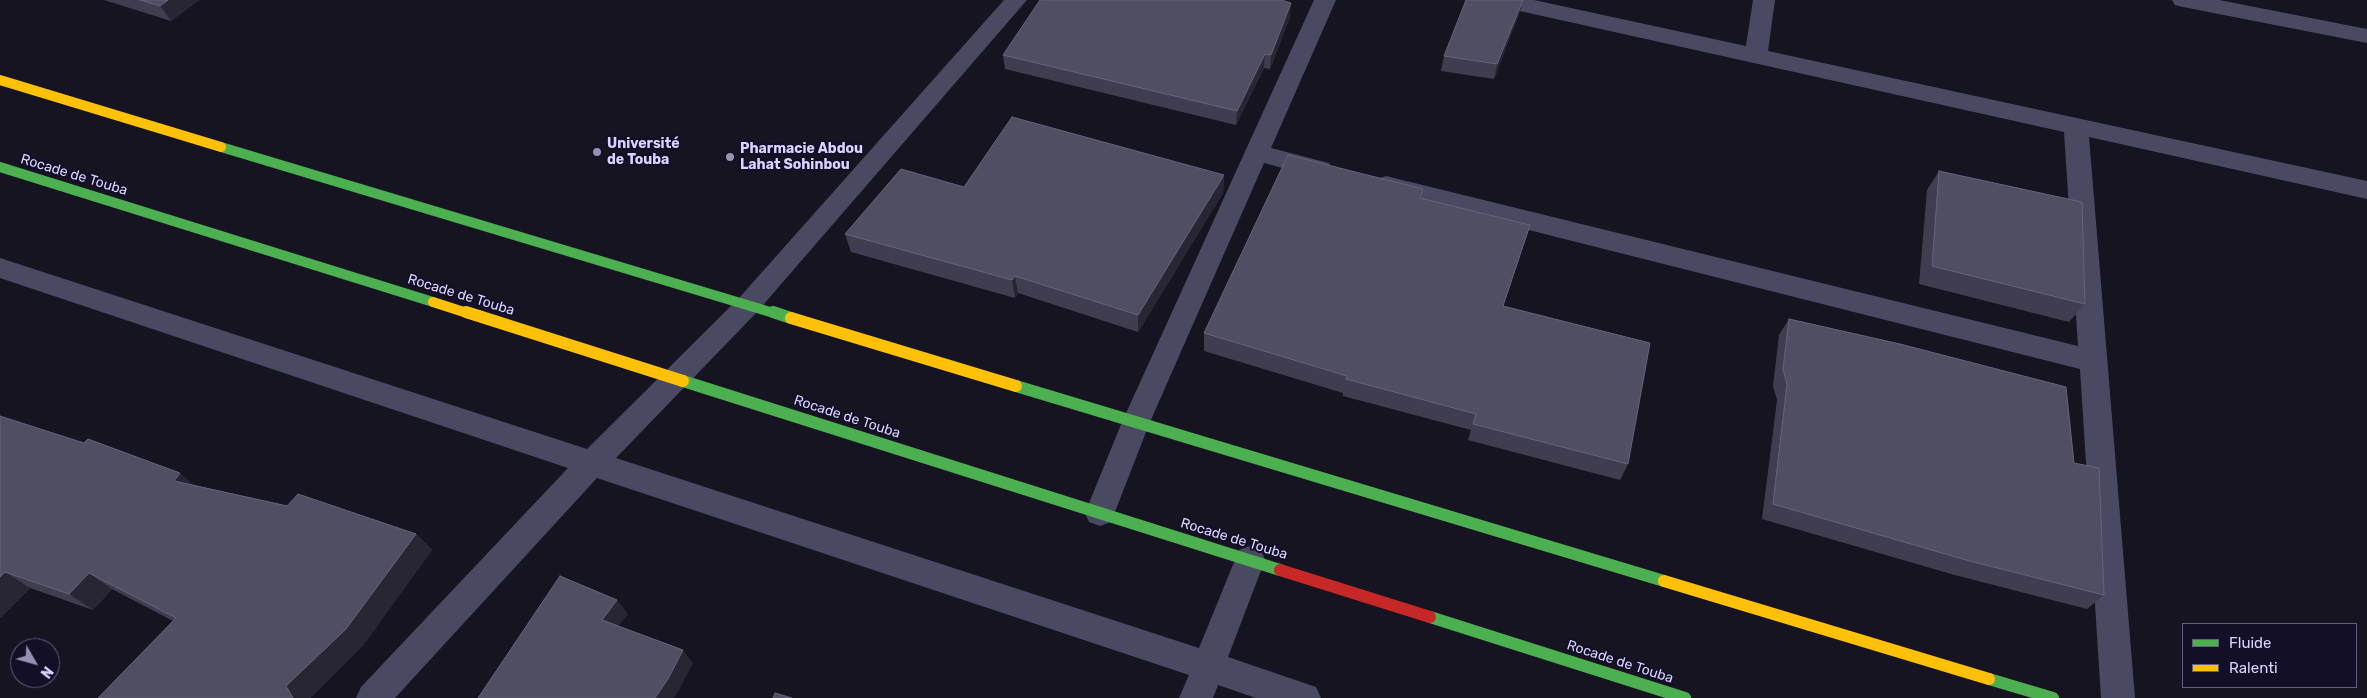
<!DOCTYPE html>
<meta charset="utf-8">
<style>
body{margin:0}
#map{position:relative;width:2367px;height:698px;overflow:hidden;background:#161421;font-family:Rubik,sans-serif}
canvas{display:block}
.legend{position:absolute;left:2182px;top:623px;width:175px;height:65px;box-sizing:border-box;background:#130f26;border:1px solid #625e7d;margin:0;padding:6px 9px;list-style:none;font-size:15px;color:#d9d4ff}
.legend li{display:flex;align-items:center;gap:10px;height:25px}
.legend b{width:25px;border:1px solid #625e7d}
.north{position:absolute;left:10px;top:638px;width:50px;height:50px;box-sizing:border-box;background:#130f26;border:1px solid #625e7d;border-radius:50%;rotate:128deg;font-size:14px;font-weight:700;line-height:20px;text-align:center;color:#d9d4ff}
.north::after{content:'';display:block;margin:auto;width:18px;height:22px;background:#9591b1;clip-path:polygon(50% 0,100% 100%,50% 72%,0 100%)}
</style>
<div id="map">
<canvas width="2367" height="698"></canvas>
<ul class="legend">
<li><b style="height:6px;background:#4caf50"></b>Fluide</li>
<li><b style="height:6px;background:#ffc107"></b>Ralenti</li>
</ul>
<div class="north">N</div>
</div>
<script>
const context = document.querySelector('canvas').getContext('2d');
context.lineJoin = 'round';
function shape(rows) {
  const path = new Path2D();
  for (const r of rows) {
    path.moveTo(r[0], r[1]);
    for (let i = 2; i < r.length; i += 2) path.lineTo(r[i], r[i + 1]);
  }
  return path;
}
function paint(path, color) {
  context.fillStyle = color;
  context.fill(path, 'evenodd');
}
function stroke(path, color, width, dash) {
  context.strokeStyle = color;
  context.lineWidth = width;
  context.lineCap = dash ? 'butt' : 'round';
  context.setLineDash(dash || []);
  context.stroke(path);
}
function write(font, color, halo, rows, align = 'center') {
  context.font = font + ' Rubik,sans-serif';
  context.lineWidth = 4;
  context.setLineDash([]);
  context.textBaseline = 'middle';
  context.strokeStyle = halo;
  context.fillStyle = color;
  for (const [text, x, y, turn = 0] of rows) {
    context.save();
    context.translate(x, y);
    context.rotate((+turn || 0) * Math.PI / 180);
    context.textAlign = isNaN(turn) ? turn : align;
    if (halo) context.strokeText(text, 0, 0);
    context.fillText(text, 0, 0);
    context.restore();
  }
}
paint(shape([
 [1004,0,1027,0,757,312,616,458,1199,648,1239,550,1250,546,1261,550,1265,560,1228,657,1316,687,1321,698,1256,698,1218,685,1213,698,1179,698,1189,675,597,478,395,698,356,698,361,687,568,468,0,278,0,258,587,449,739,298,1004,0],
 [1314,0,1336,0,1271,148,1329,163,1332,169,1329,175,1320,178,1264,163,1150,422,1111,522,1100,526,1089,522,1085,513,1122,422,1314,0],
 [1491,0,1534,0,1746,46,1753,0,1775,0,1768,51,2367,181,2367,199,2089,137,2135,698,2101,698,2080,369,1386,194,1377,191,1374,185,1377,179,1386,176,2078,346,2064,132,1502,7,1494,5,1491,0],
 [2172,0,2219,0,2367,29,2367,43,2183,7,2175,5,2172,0]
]), '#4a4962');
stroke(shape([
 [221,147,777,314],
 [0,167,433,302]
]), '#4caf50', 10);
stroke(shape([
 [773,312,791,318],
 [683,381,1280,570],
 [1016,386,1664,581],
 [1430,617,1685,698],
 [1989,679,2053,698]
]), '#4caf50', 12);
stroke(shape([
 [0,80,221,147],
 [433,302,470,314]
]), '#ffc107', 10);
stroke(shape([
 [466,312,683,381],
 [791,318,1016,386],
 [1664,581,1989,679]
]), '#ffc107', 12);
stroke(shape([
 [1280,570,1430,617]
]), '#c62828', 12);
paint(shape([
 [104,0,199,0,171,21],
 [1523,0,1519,14,1494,79,1441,71,1444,56],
 [1290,17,1270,69,1264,68,1236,125,1005,69,1003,55],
 [1939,171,2085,304,2069,322,1919,284,1927,190],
 [1224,175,1223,193,1138,332,1018,293,1015,298,851,252,845,234,964,187],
 [1423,189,1421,199,1530,225,1503,306,1628,464,1620,480,1468,440,1471,430,1343,396,1343,393,1204,351,1204,333],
 [1789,319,2074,463,2104,595,2087,609,1951,574,1762,519,1777,400,1773,386,1779,335],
 [0,416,194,485,416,534,432,550,364,644,310,698,98,698,173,621,112,589,93,610,30,588,0,618]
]), '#403d50');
paint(shape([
 [168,0,199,0,171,21,160,6],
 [1523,0,1519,14,1494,79,1497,64],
 [1291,3,1290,17,1270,69,1271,55],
 [1265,54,1264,68,1236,125,1237,111],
 [1224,175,1223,193,1138,332,1138,315],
 [1015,276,1018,293,1015,298,1012,280],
 [180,473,201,491,174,481],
 [416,534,432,550,364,644,310,698,293,698,286,686],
 [5,572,30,588,0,618,0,577],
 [89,573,112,589,93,610,69,594],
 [617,600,628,614,613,633,602,620],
 [683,650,693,663,678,692,674,698,655,698]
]), '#282635');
const building = shape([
 [140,0,168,0,160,6,140,0],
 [1040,0,1281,0,1291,3,1271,55,1265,54,1237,111,1003,55,1040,0],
 [1466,0,1523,0,1497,64,1444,56,1466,0],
 [1012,117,1224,175,1138,315,1015,276,1012,280,845,234,901,169,964,187,1012,117],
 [1288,155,1423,189,1420,198,1530,225,1503,306,1650,343,1628,464,1473,424,1476,414,1346,379,1347,376,1204,333,1288,155],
 [1939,171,2082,202,2085,304,1932,266,1939,171],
 [1789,319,1900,344,2066,387,2074,463,2099,468,2104,595,1966,560,1773,504,1787,384,1783,369,1789,319],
 [0,416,84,443,88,439,180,473,174,481,287,506,298,494,416,534,346,629,286,686,293,698,98,698,176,618,89,573,69,594,5,572,0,577,0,416],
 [560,576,617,600,602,620,683,650,668,679,655,698,478,698,560,576],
 [775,693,792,698,773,698,775,693]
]);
paint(building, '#504e63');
stroke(building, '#66637b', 1);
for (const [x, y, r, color] of [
 [597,152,5,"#9591b1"],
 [730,157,5,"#9591b1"]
]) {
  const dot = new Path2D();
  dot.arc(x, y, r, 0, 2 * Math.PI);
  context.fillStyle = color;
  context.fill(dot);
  stroke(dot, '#130f26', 2);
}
write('bold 14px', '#d9d4ff', '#130f26', [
 ["Université",607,144],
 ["de Touba",607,160],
 ["Pharmacie Abdou",740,149],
 ["Lahat Sohinbou",740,165]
], 'left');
write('14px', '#d9d4ff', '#130f26', [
 ["Rocade de Touba",74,175,17],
 ["Rocade de Touba",461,295,17],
 ["Rocade de Touba",847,417,18],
 ["Rocade de Touba",1234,539,17],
 ["Rocade de Touba",1620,662,18]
]);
</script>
